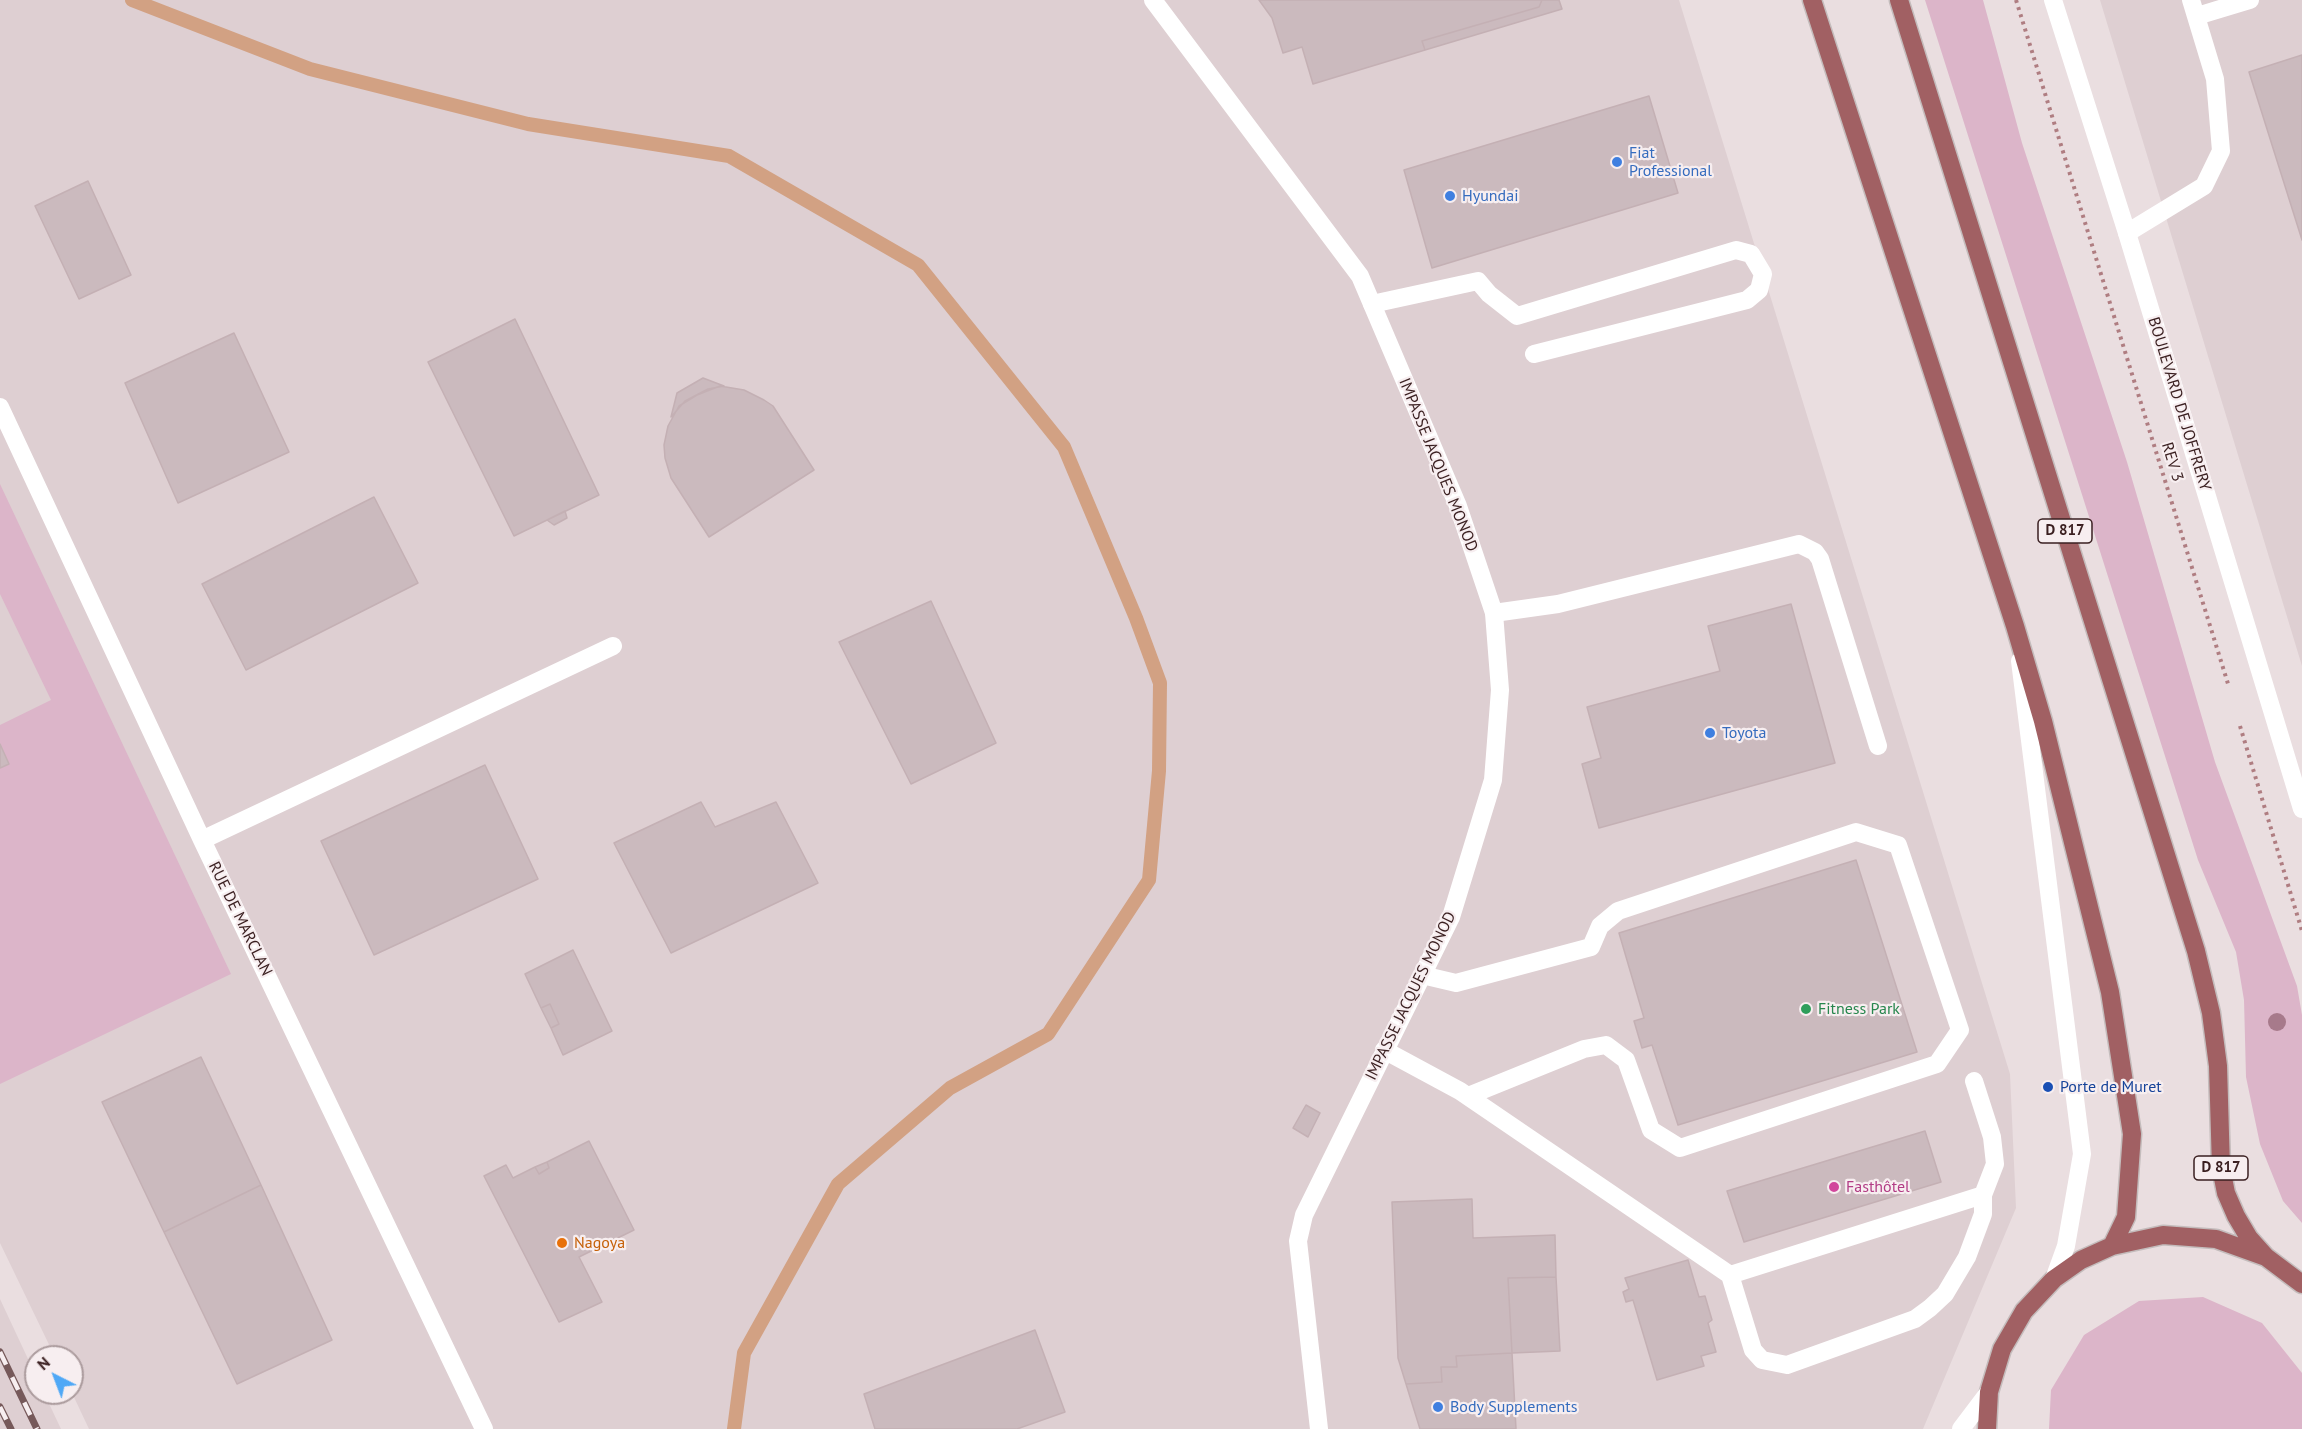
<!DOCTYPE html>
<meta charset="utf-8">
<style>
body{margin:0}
#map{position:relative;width:2302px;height:1429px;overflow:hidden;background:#eadee0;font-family:"PT Sans",sans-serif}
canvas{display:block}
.north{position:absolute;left:24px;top:1345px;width:60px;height:60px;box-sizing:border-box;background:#f7eef0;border:2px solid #ab9b9d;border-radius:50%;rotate:318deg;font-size:16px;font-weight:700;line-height:24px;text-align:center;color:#3a1f20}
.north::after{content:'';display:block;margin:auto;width:21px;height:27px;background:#4fa8f6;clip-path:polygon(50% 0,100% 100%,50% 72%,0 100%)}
</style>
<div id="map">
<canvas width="2302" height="1429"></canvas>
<div class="north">N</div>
</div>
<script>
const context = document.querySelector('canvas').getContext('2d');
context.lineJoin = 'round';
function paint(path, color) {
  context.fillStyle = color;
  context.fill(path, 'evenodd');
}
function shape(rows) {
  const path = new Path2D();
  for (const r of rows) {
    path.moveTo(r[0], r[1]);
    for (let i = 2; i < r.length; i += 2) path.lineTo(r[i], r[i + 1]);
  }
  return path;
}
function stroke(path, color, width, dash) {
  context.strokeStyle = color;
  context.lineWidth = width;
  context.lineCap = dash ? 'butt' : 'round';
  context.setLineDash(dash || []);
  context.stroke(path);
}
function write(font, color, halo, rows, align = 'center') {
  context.font = font + ' "PT Sans",sans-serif';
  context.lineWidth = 4.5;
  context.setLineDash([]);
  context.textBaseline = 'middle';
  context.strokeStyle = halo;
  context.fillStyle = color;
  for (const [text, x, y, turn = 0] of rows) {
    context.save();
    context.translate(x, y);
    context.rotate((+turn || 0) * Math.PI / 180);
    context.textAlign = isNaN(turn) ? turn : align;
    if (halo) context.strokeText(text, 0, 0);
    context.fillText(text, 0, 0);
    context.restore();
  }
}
paint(shape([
 [0,0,1679,0,2010,1074,2016,1208,1923,1429,89,1429,72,1393,72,1357,55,1357,0,1243],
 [2100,0,2302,0,2302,666],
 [0,1299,36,1376,36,1393,44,1393,61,1429,0,1429]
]), '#decfd2');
paint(shape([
 [1925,0,1983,0,2022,143,2127,462,2215,762,2297,986,2302,1015,2302,1223,2283,1201,2260,1144,2246,1077,2244,1000,2236,952,2198,860],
 [0,484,231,974,0,1084,0,768,9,764,0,744,0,725,51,700,0,594],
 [2203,1297,2262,1323,2302,1373,2302,1429,2049,1429,2051,1390,2084,1335,2139,1301]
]), '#dcb5c9');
stroke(shape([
 [132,0,310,69,528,124,729,156,918,265,1064,447,1136,618,1160,683,1159,771,1149,880,1048,1034,950,1088,838,1184,744,1353,734,1429]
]), '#d2a183', 14);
const building = shape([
 [1259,0,1542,0,1539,7,1422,41,1425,50,1313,84,1302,47,1283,53,1272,18,1259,0],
 [1542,0,1559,0,1562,9,1425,50,1422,41,1539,7,1542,0],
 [2302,55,2302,240,2249,72,2302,55],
 [1649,96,1678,193,1432,268,1404,170,1649,96],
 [88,181,131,275,79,299,35,206,88,181],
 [515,319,599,495,514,536,428,362,515,319],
 [234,333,289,452,178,503,125,383,234,333],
 [703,378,724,386,708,389,685,401,671,417,677,393,703,378],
 [720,386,744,390,764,400,773,406,814,470,709,537,671,478,665,458,664,445,668,426,679,406,697,395,720,386],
 [374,497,418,583,246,670,202,584,374,497],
 [565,511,567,518,554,525,547,520,565,511],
 [931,601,996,743,911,784,839,642,931,601],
 [1791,604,1835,763,1599,828,1582,764,1601,758,1587,707,1720,671,1708,626,1791,604],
 [0,744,9,764,0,768,0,744],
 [485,765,538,879,374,955,321,841,485,765],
 [701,802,715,827,776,802,818,883,671,953,614,843,701,802],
 [1856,860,1917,1052,1678,1125,1652,1045,1642,1048,1634,1021,1644,1018,1619,933,1856,860],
 [573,950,612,1031,563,1055,551,1028,559,1024,550,1004,541,1008,525,974,573,950],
 [550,1004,559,1024,551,1028,541,1008,550,1004],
 [201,1057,261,1185,164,1232,102,1102,201,1057],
 [1306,1105,1320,1113,1308,1137,1293,1128,1306,1105],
 [1925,1131,1941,1182,1744,1242,1727,1191,1925,1131],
 [589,1141,634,1230,579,1257,602,1302,559,1322,484,1176,506,1165,513,1178,535,1167,539,1174,549,1168,547,1162,589,1141],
 [547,1162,549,1168,539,1174,535,1167,547,1162],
 [261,1185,332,1340,237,1384,164,1232,261,1185],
 [1472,1199,1473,1238,1555,1235,1556,1277,1508,1278,1512,1353,1456,1356,1457,1367,1441,1367,1442,1382,1406,1384,1398,1358,1392,1202,1472,1199],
 [1688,1260,1699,1297,1705,1296,1712,1320,1708,1323,1716,1352,1701,1356,1704,1366,1657,1380,1633,1300,1626,1302,1623,1292,1629,1289,1625,1278,1688,1260],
 [1556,1277,1560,1351,1512,1353,1508,1278,1556,1277],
 [1035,1330,1065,1412,1017,1429,875,1429,864,1394,1035,1330],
 [1512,1353,1516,1429,1420,1429,1406,1384,1442,1382,1441,1367,1457,1367,1456,1356,1512,1353]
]);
paint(building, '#cbbabe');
stroke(building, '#c4b0b4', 1.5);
const primary = shape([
 [1812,0,2015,626,2043,721,2110,992,2132,1134,2126,1217,2112,1246],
 [1899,0,2196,951,2211,1013,2218,1066,2221,1168,2226,1193,2236,1216,2249,1238,2266,1257],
 [1987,1429,1989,1392,2002,1349,2024,1311,2054,1279,2081,1260,2112,1246,2163,1235,2216,1239,2266,1257,2302,1284]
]);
stroke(primary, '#c4bcbc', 21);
stroke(shape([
 [2016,0,2229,687],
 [2240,726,2302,931]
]), '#af7d81', 4, [3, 4.5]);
stroke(shape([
 [2197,16,2250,0],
 [2127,233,2204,186,2221,151,2215,79,2191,0],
 [1372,304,1478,281,1489,294,1517,316,1736,250,1751,254,1763,274,1759,290,1747,300,1534,354],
 [1494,613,1558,604,1799,544,1815,552,1820,559,1878,746],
 [2020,661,2082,1154,2066,1246,2054,1279],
 [1422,975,1456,983,1591,947,1600,926,1618,911,1856,832,1898,845,1960,1030,1937,1064,1680,1148,1651,1130,1626,1060,1606,1045,1584,1049,1468,1096],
 [1384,1050,1460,1091,1730,1275,1983,1195,1995,1164,1992,1137,1974,1081],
 [1730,1275,1753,1350,1762,1360,1787,1365,1915,1319,1930,1308,1945,1294,1967,1257,1983,1214,1983,1195]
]), '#fff', 18);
stroke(shape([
 [1153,0,1360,276,1458,506,1494,613,1500,690,1493,780,1451,917,1304,1215,1298,1241,1319,1429],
 [2053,0,2127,233,2302,809],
 [0,407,202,840,484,1429],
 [202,840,613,646],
 [1961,1429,1989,1392]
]), '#fff', 18);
stroke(primary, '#a16063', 18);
const rail = shape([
 [0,1352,37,1429],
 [0,1407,11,1429]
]);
stroke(rail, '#76595a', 7);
stroke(rail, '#f7eef0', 4.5, [14]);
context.fillStyle = '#a77a8b';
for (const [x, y] of [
 [2277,1022]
]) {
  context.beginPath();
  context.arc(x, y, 9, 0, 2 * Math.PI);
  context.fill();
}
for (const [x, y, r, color] of [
 [1617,162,6,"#3f7fe0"],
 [1450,196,6,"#3f7fe0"],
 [1710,733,6,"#3f7fe0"],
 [1806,1009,6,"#2e9e5b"],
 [2048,1087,6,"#1a4fb4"],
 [1834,1187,6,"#d1479c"],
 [562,1243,6,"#e8710a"],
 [1438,1407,6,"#3f7fe0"]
]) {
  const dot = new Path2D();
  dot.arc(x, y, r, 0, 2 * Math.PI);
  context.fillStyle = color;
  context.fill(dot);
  stroke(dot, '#f7eef0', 2);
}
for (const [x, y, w] of [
 [2065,531,54],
 [2221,1168,54]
]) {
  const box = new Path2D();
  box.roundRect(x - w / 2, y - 12, w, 24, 4.5);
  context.fillStyle = '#f7eef0';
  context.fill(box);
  stroke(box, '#3a1f20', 1.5);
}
write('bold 15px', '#3a1f20', null, [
 ["D 817",2065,531],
 ["D 817",2221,1168]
]);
write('16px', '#366cbe', '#f7eef0', [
 ["Fiat",1629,153],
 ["Professional",1629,171],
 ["Hyundai",1462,196],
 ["Toyota",1722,733],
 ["Body Supplements",1450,1407]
], 'left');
write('16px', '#3a1f20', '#f7eef0', [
 ["BOULEVARD DE JOFFRERY",2179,404,73],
 ["REV 3",2172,462,73],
 ["IMPASSE JACQUES MONOD",1438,465,68],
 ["RUE DE MARCLAN",240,919,64],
 ["IMPASSE JACQUES MONOD",1411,996,-64]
]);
write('16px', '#27864d', '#f7eef0', [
 ["Fitness Park",1818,1009]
], 'left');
write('16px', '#164399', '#f7eef0', [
 ["Porte de Muret",2060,1087]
], 'left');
write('16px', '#b23c85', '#f7eef0', [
 ["Fasthôtel",1846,1187]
], 'left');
write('16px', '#c56008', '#f7eef0', [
 ["Nagoya",574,1243]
], 'left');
</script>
